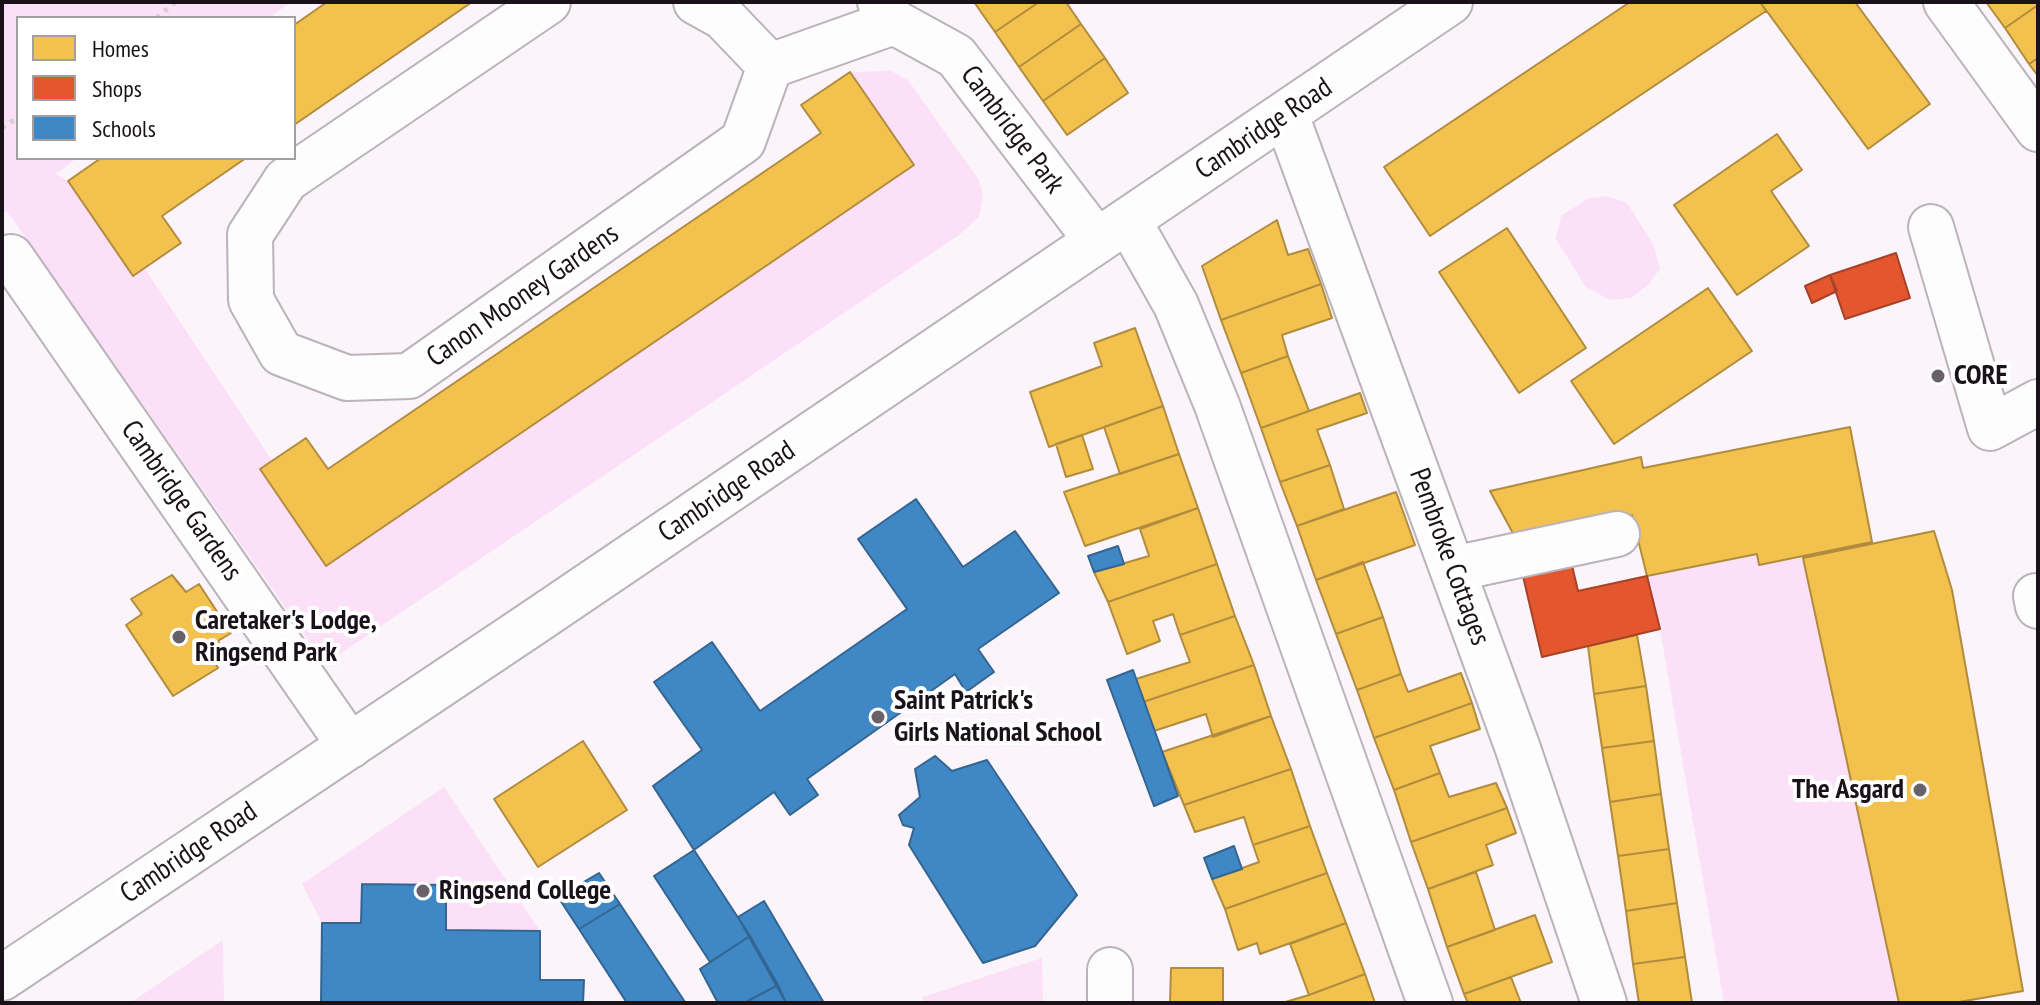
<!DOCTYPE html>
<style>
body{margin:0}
#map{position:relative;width:2040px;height:1005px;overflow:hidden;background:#fbf4fa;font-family:"PT Sans Narrow",sans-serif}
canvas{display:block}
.frame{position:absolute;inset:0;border:4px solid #191218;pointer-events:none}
.legend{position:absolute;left:16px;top:16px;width:280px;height:144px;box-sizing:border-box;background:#fff;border:2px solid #a3a0a3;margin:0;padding:10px 14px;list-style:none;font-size:24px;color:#191218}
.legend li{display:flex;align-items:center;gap:16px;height:40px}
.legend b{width:40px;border:2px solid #a3a0a3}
</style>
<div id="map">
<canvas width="2040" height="1005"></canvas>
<div class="frame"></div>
<ul class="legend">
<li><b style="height:22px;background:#f2c14e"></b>Homes</li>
<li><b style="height:22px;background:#e4572e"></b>Shops</li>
<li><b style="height:22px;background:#3f88c5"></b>Schools</li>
</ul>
</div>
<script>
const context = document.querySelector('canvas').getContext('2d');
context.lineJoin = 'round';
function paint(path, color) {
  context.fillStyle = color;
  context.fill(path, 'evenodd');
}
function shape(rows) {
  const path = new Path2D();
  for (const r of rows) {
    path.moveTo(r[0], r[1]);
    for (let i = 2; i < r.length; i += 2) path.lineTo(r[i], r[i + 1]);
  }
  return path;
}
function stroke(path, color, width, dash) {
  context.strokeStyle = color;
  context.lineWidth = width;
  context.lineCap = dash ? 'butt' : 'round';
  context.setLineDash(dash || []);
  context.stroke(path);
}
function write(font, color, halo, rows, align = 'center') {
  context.font = font + ' "PT Sans Narrow",sans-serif';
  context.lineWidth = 8;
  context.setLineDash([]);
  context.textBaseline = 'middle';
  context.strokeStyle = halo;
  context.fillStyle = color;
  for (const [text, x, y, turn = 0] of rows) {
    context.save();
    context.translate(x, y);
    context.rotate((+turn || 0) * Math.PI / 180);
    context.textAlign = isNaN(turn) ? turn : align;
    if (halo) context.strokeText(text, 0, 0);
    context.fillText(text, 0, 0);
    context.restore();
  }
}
paint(shape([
 [2,2,291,2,269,18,18,18,18,158,77,158,56,174,68,181,133,276,145,269,273,462,260,470,326,566,914,166,850,72,891,71,908,80,979,180,983,197,979,217,959,235,325,664,7,211,2,214],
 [1606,196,1627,203,1653,244,1660,269,1648,285,1631,298,1610,300,1586,287,1556,239,1561,216,1587,199],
 [1757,554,1760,565,1803,558,1899,1003,1724,1003,1660,629,1647,576],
 [444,787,540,931,446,930,446,885,362,884,361,923,322,923,302,884],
 [223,940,224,1003,130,1003],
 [1042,958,1043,1003,923,1003,923,997]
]), '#fce0f8');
const homes = shape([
 [327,2,472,2,294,125,294,25,327,2],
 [974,2,1039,2,995,32,974,2],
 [1039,2,1066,2,1081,24,1019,67,995,32,1039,2],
 [1630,2,1760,2,1766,11,1430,236,1384,167,1630,2],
 [1760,2,1855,2,1930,104,1868,149,1760,2],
 [1986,2,2038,2,2038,5,2005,28,1986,2],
 [2038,5,2038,58,2029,64,2005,28,2038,5],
 [1081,24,1105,58,1043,101,1019,67,1081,24],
 [1105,58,1128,93,1067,135,1043,101,1105,58],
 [2038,58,2038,76,2029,64,2038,58],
 [850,72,914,165,326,566,260,469,306,438,328,469,821,133,801,105,850,72],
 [1777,134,1802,170,1771,191,1809,246,1737,295,1674,205,1777,134],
 [101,158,246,158,162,216,181,243,133,276,68,181,101,158],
 [1277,220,1288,255,1308,249,1321,284,1221,320,1202,266,1277,220],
 [1507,228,1586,348,1519,393,1439,272,1507,228],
 [1321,284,1332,318,1282,335,1288,356,1241,373,1221,320,1321,284],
 [1708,288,1752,351,1614,444,1571,381,1708,288],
 [1135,328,1163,406,1049,447,1030,392,1102,366,1094,343,1135,328],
 [1288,356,1309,411,1261,428,1241,373,1288,356],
 [1360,393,1367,413,1317,430,1330,465,1280,482,1261,428,1360,393],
 [1163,406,1179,454,1120,474,1104,427,1163,406],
 [1850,427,1872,542,1759,565,1757,554,1647,576,1632,515,1529,539,1515,537,1490,491,1641,457,1643,468,1850,427],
 [1082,435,1093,469,1066,477,1056,444,1082,435],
 [1179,454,1198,508,1085,546,1064,492,1179,454],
 [1330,465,1344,509,1297,526,1280,482,1330,465],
 [1396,492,1415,545,1316,580,1297,526,1396,492],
 [1198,508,1217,564,1108,602,1094,572,1149,556,1140,529,1198,508],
 [1934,531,1952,590,2023,991,1953,1003,1899,1003,1803,558,1934,531],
 [1363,562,1383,617,1336,634,1316,580,1363,562],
 [1217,564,1235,616,1180,635,1173,614,1153,621,1160,641,1127,654,1108,602,1217,564],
 [172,575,186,592,199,584,231,633,218,641,225,652,213,659,218,668,173,696,126,625,142,614,131,599,172,575],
 [1235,616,1254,665,1143,702,1136,679,1190,662,1180,635,1235,616],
 [1383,617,1401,674,1357,690,1336,634,1383,617],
 [1637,635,1646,686,1594,694,1588,646,1637,635],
 [1254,665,1271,716,1213,737,1206,714,1154,731,1143,702,1254,665],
 [1461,673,1472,703,1374,738,1357,690,1401,674,1408,692,1461,673],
 [1646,686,1654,741,1602,748,1594,694,1646,686],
 [1472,703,1480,729,1430,746,1440,773,1394,790,1374,738,1472,703],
 [1271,716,1291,769,1184,805,1162,752,1271,716],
 [583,741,627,810,538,867,494,799,583,741],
 [1654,741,1661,794,1610,802,1602,748,1654,741],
 [1291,769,1310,826,1253,845,1244,817,1195,832,1184,805,1291,769],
 [1440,773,1449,797,1496,783,1507,808,1411,842,1394,790,1440,773],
 [1661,794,1669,849,1618,856,1610,802,1661,794],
 [1507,808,1516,833,1486,845,1493,865,1428,889,1411,842,1507,808],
 [1310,826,1327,873,1225,909,1212,879,1259,862,1253,845,1310,826],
 [1669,849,1677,903,1626,911,1618,856,1669,849],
 [1476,872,1495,930,1447,947,1428,889,1476,872],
 [1327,873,1346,923,1260,954,1257,943,1238,950,1225,909,1327,873],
 [1677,903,1685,957,1633,964,1626,911,1677,903],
 [1535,915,1552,962,1464,994,1447,947,1535,915],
 [1346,923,1365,974,1309,995,1290,944,1346,923],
 [1685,957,1692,1003,1639,1003,1633,964,1685,957],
 [1171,968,1223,968,1223,1003,1170,1003,1171,968],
 [1365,974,1375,1003,1282,1003,1309,995,1365,974],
 [1511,977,1521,1003,1468,1003,1464,994,1511,977]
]);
paint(homes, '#f2c14e');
stroke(homes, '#b18c3e', 2);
const shops = shape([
 [1896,253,1910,298,1845,319,1830,275,1896,253],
 [1830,275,1837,291,1812,303,1805,286,1830,275],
 [1571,561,1578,591,1647,576,1660,629,1542,657,1522,572,1571,561]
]);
paint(shops, '#e4572e');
stroke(shops, '#a74227', 2);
const schools = shape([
 [916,499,963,567,1015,531,1059,593,978,649,994,672,966,692,955,674,807,779,818,795,790,815,774,792,694,850,653,786,702,750,654,682,712,642,760,711,907,609,858,539,916,499],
 [1118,546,1124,564,1094,572,1088,556,1118,546],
 [1133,670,1178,796,1154,806,1107,680,1133,670],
 [935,756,952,771,987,760,1077,895,1035,946,983,963,909,845,914,828,903,825,899,815,920,797,915,769,935,756],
 [1234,846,1242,869,1212,879,1204,858,1234,846],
 [694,850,750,936,710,962,654,876,694,850],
 [599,873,620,904,579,929,558,897,599,873],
 [362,884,446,885,446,930,540,931,540,980,584,980,583,1003,321,1003,322,923,361,923,362,884],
 [764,901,824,1003,786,1003,738,917,764,901],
 [620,904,685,1002,627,1003,579,929,620,904],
 [750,936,778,985,744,1003,718,1003,700,969,750,936],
 [778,985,786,1003,744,1003,778,985]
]);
paint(schools, '#3f88c5');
stroke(schools, '#346591', 2);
const minor = shape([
 [548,2,286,180,250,235,251,300,281,353,347,378,409,376,743,141,770,66],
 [696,2,723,17,770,66],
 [880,2,894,22,956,56,1097,241],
 [1946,2,2038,129],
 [770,66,894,22],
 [1286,115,1517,746,1604,1003],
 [1128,220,1176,305,1217,405,1430,1003],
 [1931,227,1990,428,2038,402],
 [11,257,350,746],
 [1453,569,1617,534],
 [2036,596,2038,606],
 [2,978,527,627,1450,2],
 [1110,1003,1110,970]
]);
stroke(minor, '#bab3b9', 48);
stroke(shape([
 [157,18,175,2],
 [2,128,18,117]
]), '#d4d1d3', 5, [4, 6]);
stroke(minor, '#fefdfe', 44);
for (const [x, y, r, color] of [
 [1938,376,8,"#686167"],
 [179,637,8,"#686167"],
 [878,717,8,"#686167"],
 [1920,790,8,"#686167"],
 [423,891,8,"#686167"]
]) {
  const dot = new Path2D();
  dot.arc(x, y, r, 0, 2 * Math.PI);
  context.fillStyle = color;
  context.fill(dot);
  stroke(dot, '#fff', 3);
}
write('28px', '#191218', '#fff', [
 ["Cambridge Road",1264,129,-34],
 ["Cambridge Park",1012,130,53],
 ["Canon Mooney Gardens",523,296,-35],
 ["Cambridge Road",727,492,-34],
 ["Cambridge Gardens",181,501,55],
 ["Pembroke Cottages",1449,557,70],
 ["Cambridge Road",189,853,-34]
]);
write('bold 28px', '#191218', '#fff', [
 ["CORE",1954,376],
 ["Caretaker's Lodge,",195,621],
 ["Ringsend Park",195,653],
 ["Saint Patrick's",894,701],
 ["Girls National School",894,733],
 ["The Asgard",1904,790,"right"],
 ["Ringsend College",439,891]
], 'left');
</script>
